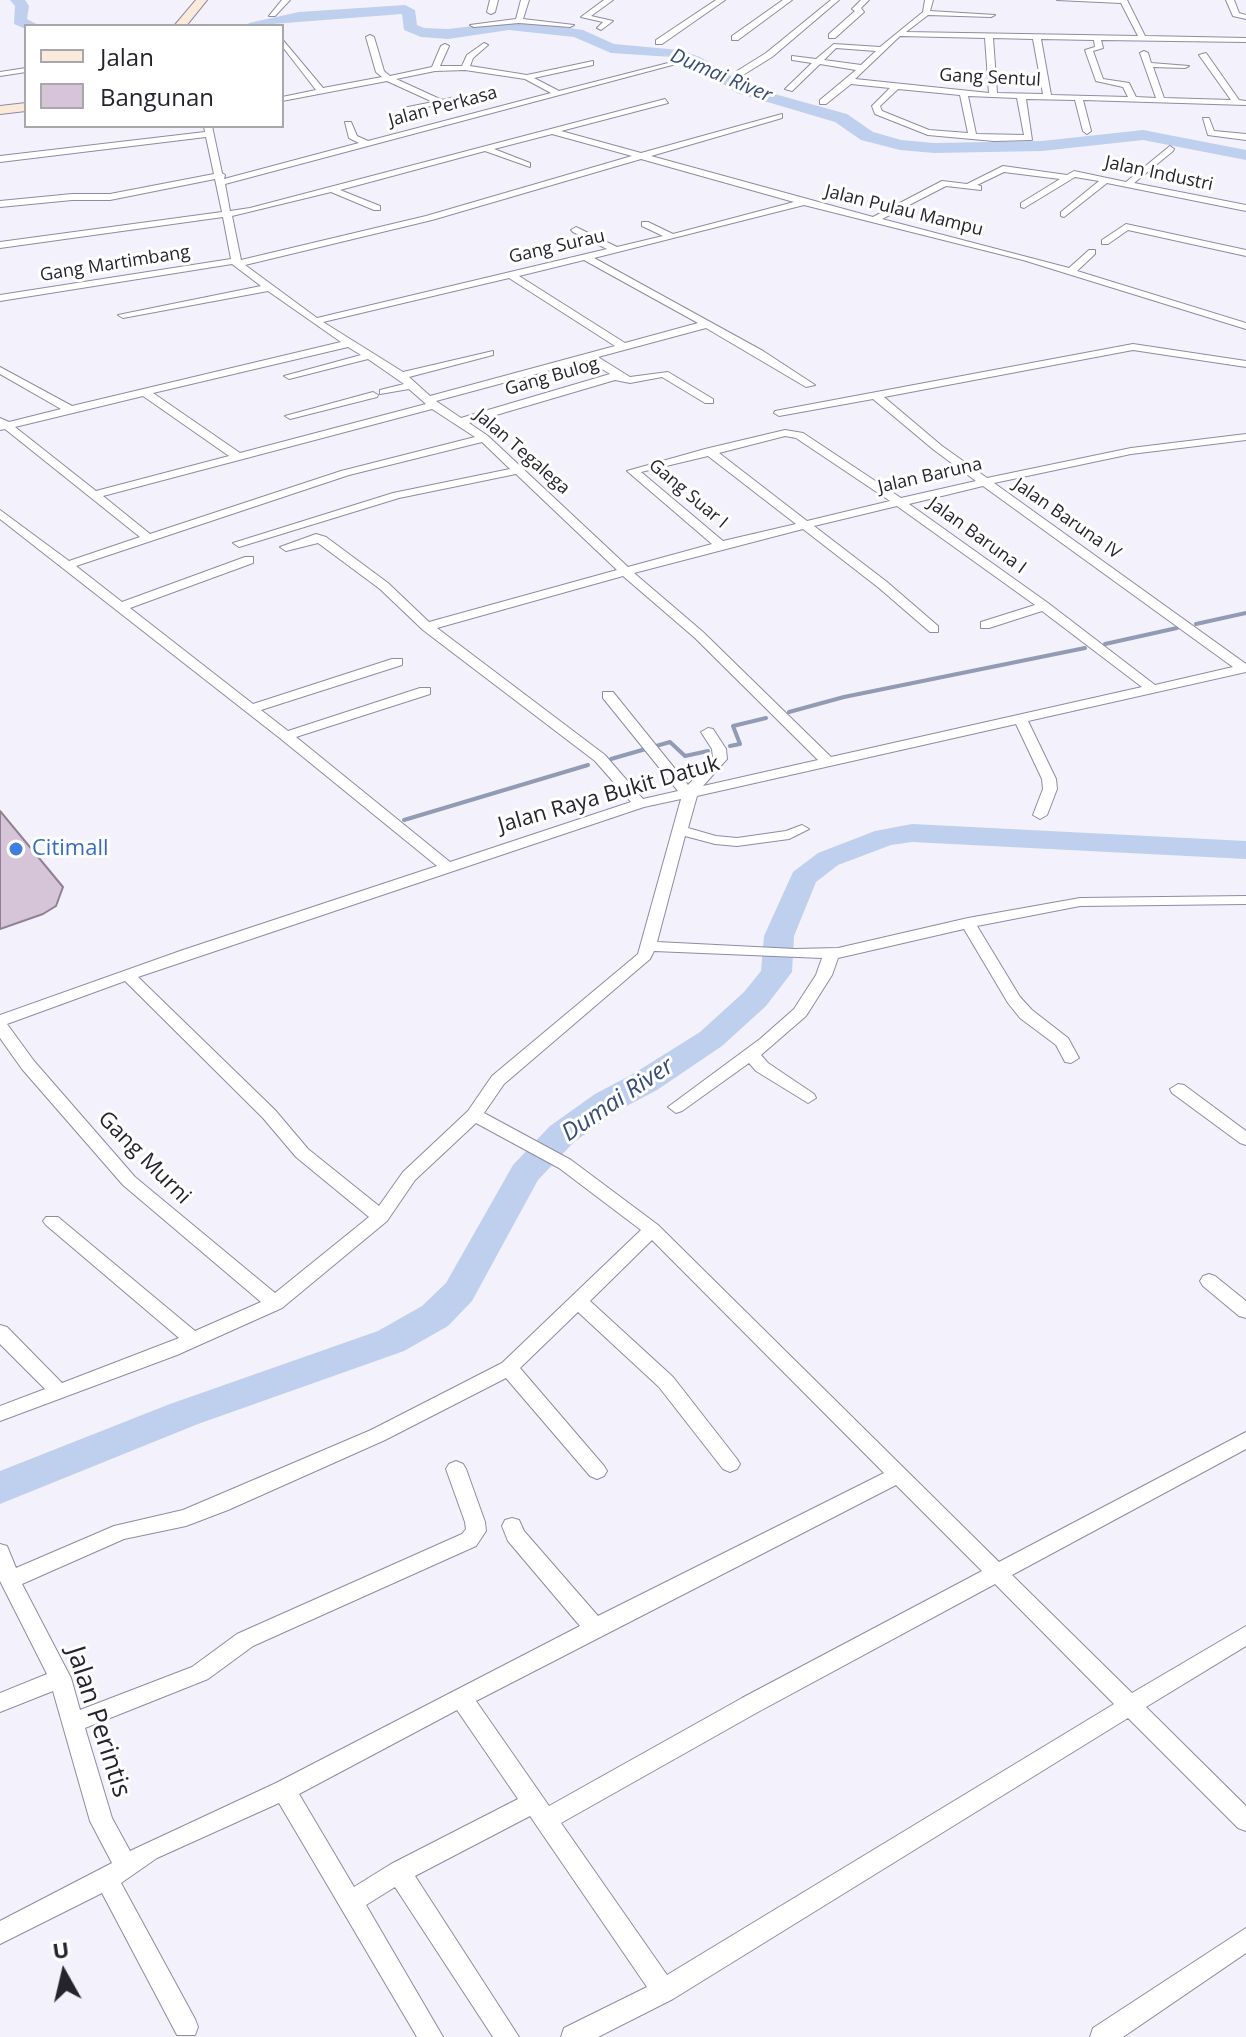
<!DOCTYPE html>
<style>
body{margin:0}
#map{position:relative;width:1246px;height:2037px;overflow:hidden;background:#f3f2fc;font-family:"Open Sans",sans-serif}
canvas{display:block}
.legend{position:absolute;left:24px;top:24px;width:260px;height:104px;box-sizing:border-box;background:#fff;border:2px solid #a8a7ab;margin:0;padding:10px 14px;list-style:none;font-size:24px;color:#25242d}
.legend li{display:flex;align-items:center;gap:16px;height:40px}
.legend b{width:40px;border:2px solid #a8a7ab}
.north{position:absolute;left:24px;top:1933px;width:80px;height:80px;-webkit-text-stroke:6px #fff;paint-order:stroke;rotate:352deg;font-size:22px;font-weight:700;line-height:32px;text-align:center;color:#25242d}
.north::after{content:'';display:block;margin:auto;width:28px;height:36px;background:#25242d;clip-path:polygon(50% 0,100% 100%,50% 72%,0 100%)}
</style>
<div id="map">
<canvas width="1246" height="2037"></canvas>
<ul class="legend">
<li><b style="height:10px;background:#fbeada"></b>Jalan</li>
<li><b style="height:22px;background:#d6c4d9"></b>Bangunan</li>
</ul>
<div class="north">U</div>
</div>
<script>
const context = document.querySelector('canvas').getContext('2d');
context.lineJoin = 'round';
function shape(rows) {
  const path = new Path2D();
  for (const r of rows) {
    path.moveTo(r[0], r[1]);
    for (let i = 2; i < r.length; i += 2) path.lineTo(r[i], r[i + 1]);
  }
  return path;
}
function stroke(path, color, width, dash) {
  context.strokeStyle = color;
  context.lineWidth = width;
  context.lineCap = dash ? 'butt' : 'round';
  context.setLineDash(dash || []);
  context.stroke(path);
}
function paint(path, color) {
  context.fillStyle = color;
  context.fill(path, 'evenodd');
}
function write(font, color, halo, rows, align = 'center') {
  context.font = font + ' "Open Sans",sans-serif';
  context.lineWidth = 6;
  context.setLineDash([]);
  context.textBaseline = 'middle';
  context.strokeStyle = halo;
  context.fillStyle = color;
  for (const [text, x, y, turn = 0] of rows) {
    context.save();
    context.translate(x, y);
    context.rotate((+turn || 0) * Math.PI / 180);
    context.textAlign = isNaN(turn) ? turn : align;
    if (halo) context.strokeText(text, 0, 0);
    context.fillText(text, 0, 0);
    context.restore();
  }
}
stroke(shape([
 [1196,624,1246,613],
 [1105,644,1177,628],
 [789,712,844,697,1085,648],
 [730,746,740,744,733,726,766,718],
 [611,759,670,742,685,756,708,751],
 [404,820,588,765]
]), '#919cb4', 4);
paint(shape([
 [10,0,25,0,29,6,27,19,40,26,26,26,26,29,14,24,15,6,10,0],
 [405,5,415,10,417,25,424,28,448,29,509,22,543,24,583,30,614,44,679,50,700,57,749,87,847,114,873,132,901,140,934,143,1042,141,1143,130,1246,150,1246,160,1143,140,1042,151,934,153,900,150,861,140,835,122,737,93,690,63,672,57,611,53,574,37,509,30,448,39,421,37,404,30,402,14,247,26,249,23,299,12,405,5],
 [912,824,1246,841,1246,859,912,842,891,845,838,865,816,882,794,936,792,972,766,1006,722,1046,657,1090,619,1110,574,1142,538,1180,472,1301,448,1326,404,1351,198,1424,0,1504,0,1471,170,1404,378,1331,422,1306,446,1283,513,1165,550,1126,595,1094,633,1074,700,1032,744,992,761,971,764,936,793,872,818,853,875,831,912,824]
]), '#bfcfee');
const building = shape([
 [0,811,63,887,56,906,43,914,0,929,0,811]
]);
paint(building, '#d6c4d9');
stroke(building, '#918093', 2);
const street = shape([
 [282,0,290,0,275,16,269,16,282,0],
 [490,0,498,0,495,12,491,14,487,12,490,0],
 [521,0,529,0,523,19,574,25,570,27,519,23,474,27,470,25,516,19,521,0],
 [604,0,613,0,591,16,613,21,601,30,597,28,603,22,581,17,604,0],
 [716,0,725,0,662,44,656,44,656,40,716,0],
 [783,0,792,0,738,40,732,40,732,36,783,0],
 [831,0,839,0,772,57,743,75,737,75,737,71,766,53,831,0],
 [861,0,869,0,861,8,864,12,835,38,829,38,829,34,855,11,852,9,861,0],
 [925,0,933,0,930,11,995,15,991,17,928,15,906,32,1138,36,1121,3,1057,0,1127,0,1145,36,1246,38,1246,42,1101,40,1103,48,1093,51,1103,79,1129,83,1136,97,1156,98,1140,53,1144,51,1148,53,1151,63,1189,66,1185,68,1153,67,1164,98,1231,100,1199,55,1206,53,1239,100,1246,101,1246,105,1083,100,1091,131,1087,134,1083,131,1075,100,1026,99,1032,140,994,141,928,135,875,114,872,106,890,88,851,84,826,104,820,104,820,100,856,70,820,64,792,91,785,89,812,63,792,60,792,56,816,59,834,44,880,47,923,12,925,0],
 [900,36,985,38,989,93,855,79,900,36],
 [993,38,1033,39,1043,94,997,93,993,38],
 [1041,39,1094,40,1095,47,1085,50,1096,81,1123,87,1128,97,1051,95,1041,39],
 [836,48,876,51,861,65,824,60,836,48],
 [898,89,960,95,968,133,929,130,882,111,880,106,898,89],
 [968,96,1017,98,1024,135,976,134,968,96],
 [1226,0,1234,0,1239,13,1246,15,1246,19,1233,16,1226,0],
 [370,35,374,37,384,71,390,76,432,67,441,46,445,44,449,46,440,66,462,66,467,55,484,43,488,45,473,58,470,66,527,75,593,61,593,65,534,78,559,91,672,62,676,64,225,184,230,211,250,208,665,99,668,103,561,131,641,153,782,114,782,118,651,156,873,217,942,181,967,184,1003,166,1067,175,1074,171,1126,182,1170,146,1174,149,1173,151,1134,183,1246,205,1246,211,1107,183,1064,217,1061,216,1061,212,1099,181,1075,177,1024,208,1021,207,1021,203,1060,179,1004,172,977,185,981,186,981,190,946,186,882,219,1069,268,1089,250,1095,250,1095,254,1077,271,1246,323,1246,329,1023,260,804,205,594,258,763,351,815,385,806,387,706,328,598,357,630,377,668,372,713,399,713,403,705,403,662,377,630,383,615,380,469,423,488,436,628,567,712,544,627,471,705,449,785,430,803,433,901,498,976,481,934,450,873,399,779,416,774,413,775,411,1133,344,1246,361,1246,367,1133,350,884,397,942,446,987,478,1131,448,1246,434,1246,440,1131,454,994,483,1246,664,1246,672,1028,721,1056,779,1057,789,1047,815,1040,819,1033,815,1043,789,1042,779,1016,724,697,796,688,828,716,836,737,838,786,831,802,825,809,829,789,839,737,846,715,844,685,836,657,942,795,949,838,948,968,918,1080,898,1246,896,1246,904,1080,906,977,926,1020,997,1032,1010,1068,1038,1079,1058,1071,1063,1065,1062,1056,1045,1020,1018,1008,1003,964,929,838,958,832,975,806,1016,761,1055,768,1063,814,1094,816,1098,808,1103,756,1071,749,1063,682,1111,676,1113,668,1107,760,1039,794,1009,816,975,822,958,654,951,650,959,504,1084,484,1113,571,1160,658,1225,999,1562,1246,1432,1246,1449,1012,1575,1132,1693,1246,1626,1246,1646,1146,1707,1246,1806,1246,1831,1238,1828,1128,1718,673,1999,598,2037,561,2037,564,2028,647,1987,530,1816,415,1876,519,2037,493,2037,395,1887,366,1905,443,2037,417,2037,279,1803,157,1858,121,1883,195,2019,198,2027,195,2035,177,2035,102,1893,0,1944,0,1921,112,1863,90,1821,53,1691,0,1712,0,1693,47,1674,0,1581,0,1544,7,1546,16,1568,114,1526,183,1510,371,1430,502,1363,641,1230,559,1168,476,1123,415,1180,387,1221,282,1308,177,1355,0,1421,0,1406,45,1389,0,1344,0,1325,7,1327,62,1383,179,1338,46,1225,43,1221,46,1217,58,1217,195,1331,261,1302,123,1185,22,1069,0,1038,0,1015,183,950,437,866,281,739,0,519,0,510,69,561,140,537,5,429,0,430,0,418,9,422,61,409,0,374,0,367,72,406,341,342,268,291,123,318,118,315,261,286,232,264,0,301,0,295,231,259,223,217,0,248,0,242,222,212,215,179,110,200,72,200,0,207,0,201,72,194,110,194,214,174,206,137,0,162,0,156,205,132,204,126,212,126,222,173,225,175,224,179,359,143,349,138,345,122,351,122,357,136,368,141,551,93,525,79,465,70,435,71,396,79,442,100,456,97,460,99,406,112,403,108,433,102,387,81,282,101,282,97,316,90,282,46,282,39,323,88,382,77,376,72,366,37,370,35],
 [552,134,632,156,426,216,241,260,232,216,331,192,374,210,380,210,380,206,340,190,485,151,530,167,530,163,494,149,552,134],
 [641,159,794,202,673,234,648,222,642,222,642,226,663,236,617,247,576,227,571,230,573,232,607,249,317,318,245,265,432,220,641,159],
 [584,260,698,323,625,343,519,276,584,260],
 [509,278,615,346,430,396,409,377,493,355,493,351,403,372,323,322,509,278],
 [348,347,361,355,284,376,289,379,368,359,404,384,380,390,380,394,409,389,426,404,240,453,153,393,348,347],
 [588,360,610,374,461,418,436,401,588,360],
 [143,396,229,456,96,491,15,427,143,396],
 [432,409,475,437,341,471,150,534,103,496,432,409],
 [785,436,796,438,890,501,807,521,719,453,785,436],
 [482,442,510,469,393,493,233,543,239,547,399,498,516,474,617,570,429,622,388,583,326,537,316,534,280,547,286,551,318,543,380,589,423,630,595,761,631,802,450,862,296,737,430,694,430,688,420,688,288,731,261,710,402,665,402,659,392,659,253,704,130,608,253,563,253,557,245,557,122,602,76,566,349,475,482,442],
 [708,456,796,524,723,541,641,472,708,456],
 [983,486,1233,667,1155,685,1048,603,909,504,983,486],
 [897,506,1035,605,981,622,981,628,989,628,1042,611,1142,687,831,757,703,632,634,573,803,529,879,588,930,632,938,632,938,626,887,582,814,526,897,506],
 [623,576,695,638,818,760,703,786,727,759,726,749,713,729,708,728,701,732,712,749,713,758,688,785,613,692,603,692,603,698,678,791,643,799,605,755,437,628,623,576],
 [681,799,638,954,492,1076,468,1111,403,1172,379,1206,308,1149,275,1110,138,977,644,807,681,799],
 [125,981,263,1118,296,1157,369,1217,275,1293,135,1177,34,1061,7,1024,125,981],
 [652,1240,884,1473,598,1616,524,1531,519,1520,512,1518,505,1520,502,1526,508,1541,580,1626,276,1783,130,1851,112,1818,85,1728,208,1679,253,1646,476,1546,486,1531,485,1522,466,1469,463,1464,456,1461,449,1464,446,1469,465,1522,466,1529,462,1534,237,1634,192,1667,80,1710,71,1678,22,1584,124,1539,186,1526,228,1510,385,1440,506,1378,590,1476,597,1479,604,1476,607,1471,604,1466,520,1368,578,1312,659,1387,723,1469,730,1472,737,1469,740,1464,737,1459,673,1377,590,1301,652,1240],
 [896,1485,982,1571,742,1698,549,1806,476,1701,896,1485],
 [995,1584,1114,1704,667,1975,561,1823,758,1712,995,1584],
 [457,1710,518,1799,391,1864,354,1887,299,1794,457,1710],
 [26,68,26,72,0,76,0,72,26,68],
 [1203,118,1209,118,1214,131,1246,134,1246,140,1208,135,1203,118],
 [1126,224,1246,250,1246,256,1128,230,1108,244,1102,244,1102,240,1126,224],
 [373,392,378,395,377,397,290,419,285,416,373,392],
 [1178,1084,1184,1085,1246,1131,1246,1145,1240,1143,1172,1093,1170,1089,1178,1084],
 [1209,1274,1215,1276,1246,1301,1246,1318,1239,1316,1203,1286,1200,1281,1203,1276,1209,1274],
 [1246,1928,1246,1953,1123,2037,1090,2037,1093,2028,1246,1928]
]);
const secondary = shape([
 [196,0,207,0,186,26,174,26,196,0],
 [26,103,26,111,0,114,0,106,26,103]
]);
stroke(street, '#8e8ba3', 2);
stroke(secondary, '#8e8ba3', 2);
paint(street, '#fff');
paint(secondary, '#fbeada');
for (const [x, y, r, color] of [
 [16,849,8,"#3f7fe0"]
]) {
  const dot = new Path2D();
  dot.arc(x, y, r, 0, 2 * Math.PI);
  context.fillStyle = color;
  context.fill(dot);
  stroke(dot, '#fff', 3);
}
write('18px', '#25242d', '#fff', [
 ["Gang Sentul",990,78,3],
 ["Jalan Perkasa",443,107,-15],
 ["Jalan Industri",1159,174,12],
 ["Jalan Pulau Mampu",904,211,14],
 ["Gang Surau",557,247,-13],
 ["Gang Martimbang",115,264,-9],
 ["Gang Bulog",552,377,-16],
 ["Jalan Tegalega",522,452,41],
 ["Jalan Baruna",930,476,-13],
 ["Gang Suar I",688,494,40],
 ["Jalan Baruna IV",1067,519,35],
 ["Jalan Baruna I",977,536,36]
]);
write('italic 20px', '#374c76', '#fff', [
 ["Dumai River",721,76,23]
]);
write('22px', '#25242d', '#fff', [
 ["Jalan Raya Bukit Datuk",609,795,-16],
 ["Gang Murni",144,1158,45]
]);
write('22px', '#366cbe', '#fff', [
 ["Citimall",32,849]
], 'left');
write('italic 24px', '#374c76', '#fff', [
 ["Dumai River",618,1100,-34]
]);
write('26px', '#25242d', '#fff', [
 ["Jalan Perintis",98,1722,72]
]);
</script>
